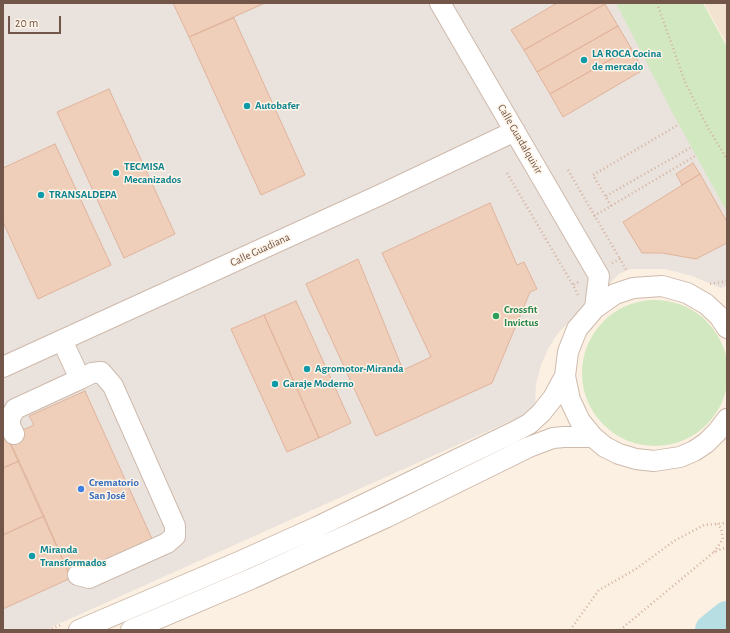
<!DOCTYPE html>
<meta charset="utf-8">
<style>
body{margin:0}
#map{position:relative;width:730px;height:633px;overflow:hidden;background:#fbf0e1;font-family:"Alegreya Sans",sans-serif}
canvas{display:block}
.frame{position:absolute;inset:0;border:4px solid #715649;pointer-events:none}
.scale{position:absolute;left:8px;top:16px;width:53px;height:18px;box-sizing:border-box;border:2px solid #715649;border-top:0;padding-left:5px;font-size:12px;line-height:14px;white-space:nowrap;color:#715649;-webkit-text-stroke:3px #fef4e7;paint-order:stroke}
</style>
<div id="map">
<canvas width="730" height="633"></canvas>
<div class="frame"></div>
<div class="scale">20 m</div>
</div>
<script>
const context = document.querySelector('canvas').getContext('2d');
context.lineJoin = 'round';
function paint(path, color) {
  context.fillStyle = color;
  context.fill(path, 'evenodd');
}
function shape(rows) {
  const path = new Path2D();
  for (const r of rows) {
    if (r.length === 3) {
      path.moveTo(r[0] + r[2], r[1]);
      path.arc(r[0], r[1], r[2], 0, 2 * Math.PI);
      continue;
    }
    path.moveTo(r[0], r[1]);
    for (let i = 2; i < r.length; i += 2) path.lineTo(r[i], r[i + 1]);
  }
  return path;
}
function stroke(path, color, width, dash) {
  context.strokeStyle = color;
  context.lineWidth = width;
  context.lineCap = dash ? 'butt' : 'round';
  context.setLineDash(dash || []);
  context.stroke(path);
}
function write(font, color, halo, rows, align = 'center') {
  context.font = font + ' "Alegreya Sans",sans-serif';
  context.lineWidth = 3;
  context.setLineDash([]);
  context.textBaseline = 'middle';
  context.strokeStyle = halo;
  context.fillStyle = color;
  for (const [text, x, y, turn = 0] of rows) {
    context.save();
    context.translate(x, y);
    context.rotate((+turn || 0) * Math.PI / 180);
    context.textAlign = isNaN(turn) ? turn : align;
    if (halo) context.strokeText(text, 0, 0);
    context.fillText(text, 0, 0);
    context.restore();
  }
}
paint(shape([
 [704,3,727,3,727,44]
]), '#f2e2d0');
paint(shape([
 [3,3,702,3,727,51,727,285,721,288,692,276,665,269,630,269,619,274,581,312,569,322,558,333,548,349,541,365,536,384,535,410,45,630,3,630]
]), '#eae2dd');
paint(shape([
 [616,3,703,3,727,47,727,212,671,110],
 [655,373,73]
]), '#d2e8c1');
stroke(shape([
 [711,630,727,617]
]), '#b7dee3', 32);
const building = shape([
 [173,3,265,3,189,37,173,3],
 [557,3,604,3,605,4,524,50,511,30,557,3],
 [605,4,618,26,537,72,524,50,605,4],
 [234,18,305,175,261,195,189,37,234,18],
 [618,26,631,48,550,94,537,72,618,26],
 [631,48,643,70,563,117,550,94,631,48],
 [109,89,175,234,124,258,57,112,109,89],
 [55,144,111,265,38,299,3,222,3,168,55,144],
 [693,163,700,174,682,185,676,174,693,163],
 [700,174,727,222,727,243,696,259,662,253,642,253,623,222,700,174],
 [490,203,517,265,524,262,537,289,530,292,492,383,376,436,306,284,358,259,403,370,431,357,382,253,490,203],
 [296,301,351,423,319,438,264,315,296,301],
 [264,315,319,438,287,452,231,329,264,315],
 [85,391,153,541,71,578,7,437,34,425,29,416,85,391],
 [3,427,19,461,3,468,3,427],
 [19,461,44,516,3,535,3,468,19,461],
 [44,516,71,578,3,609,3,535,44,516]
]);
paint(building, '#efceba');
stroke(building, '#e1b49b', 1);
const minor = shape([
 [440,3,599,276,595,308],
 [727,328,719,316,706,304,687,293,662,286,633,288,615,294,595,308,577,329,568,352,565,376,570,400,580,421,593,437,605,447,619,454,636,459,654,461,680,457,694,451,706,443,718,431,727,419],
 [62,340,80,379,92,373,101,372,113,386,175,526,175,536,167,543,89,578,78,575],
 [3,367,380,195,515,131],
 [14,434,10,426,10,418,15,409,80,379],
 [79,630,241,561,317,527,512,433,529,424,541,413,553,398,565,376],
 [131,630,251,579,387,517,529,447,553,438,564,437,593,437]
]);
stroke(minor, '#cebaac', 22);
stroke(shape([
 [657,3,685,82,708,128,727,159],
 [568,170,620,259],
 [507,173,573,285],
 [606,196,690,148],
 [611,206,593,175,678,125],
 [594,216,695,156],
 [612,263,620,259,627,271],
 [710,284,727,281],
 [578,295,573,285,580,281],
 [714,552,723,539,721,528,717,524],
 [48,630,61,625],
 [570,630,599,590,636,569,674,541,704,525,727,523],
 [620,630,714,552,727,547]
]), '#d4b19e', 2.5, [1, 3]);
stroke(minor, '#fff', 20);
for (const [x, y, r, color] of [
 [584,60,4,"#0f9aa8"],
 [247,106,4,"#0f9aa8"],
 [116,173,4,"#0f9aa8"],
 [41,195,4,"#0f9aa8"],
 [496,316,4,"#2e9e5b"],
 [307,369,4,"#0f9aa8"],
 [275,384,4,"#0f9aa8"],
 [81,489,4,"#3f7fe0"],
 [32,556,4,"#0f9aa8"]
]) {
  const dot = new Path2D();
  dot.arc(x, y, r, 0, 2 * Math.PI);
  context.fillStyle = color;
  context.fill(dot);
  stroke(dot, '#fef4e7', 1.5);
}
write('bold 11px', '#0d838f', '#fef4e7', [
 ["LA ROCA Cocina",592,54],
 ["de mercado",592,67],
 ["Autobafer",255,106],
 ["TECMISA",124,167],
 ["Mecanizados",124,180],
 ["TRANSALDEPA",49,195],
 ["Agromotor-Miranda",315,369],
 ["Garaje Moderno",283,384],
 ["Miranda",40,550],
 ["Transformados",40,563]
], 'left');
write('11px', '#715649', '#fef4e7', [
 ["Calle Guadalquivir",520,139,60],
 ["Calle Guadiana",260,250,-25]
]);
write('bold 11px', '#27864d', '#fef4e7', [
 ["Crossfit",504,310],
 ["Invictus",504,323]
], 'left');
write('bold 11px', '#366cbe', '#fef4e7', [
 ["Crematorio",89,483],
 ["San José",89,496]
], 'left');
</script>
